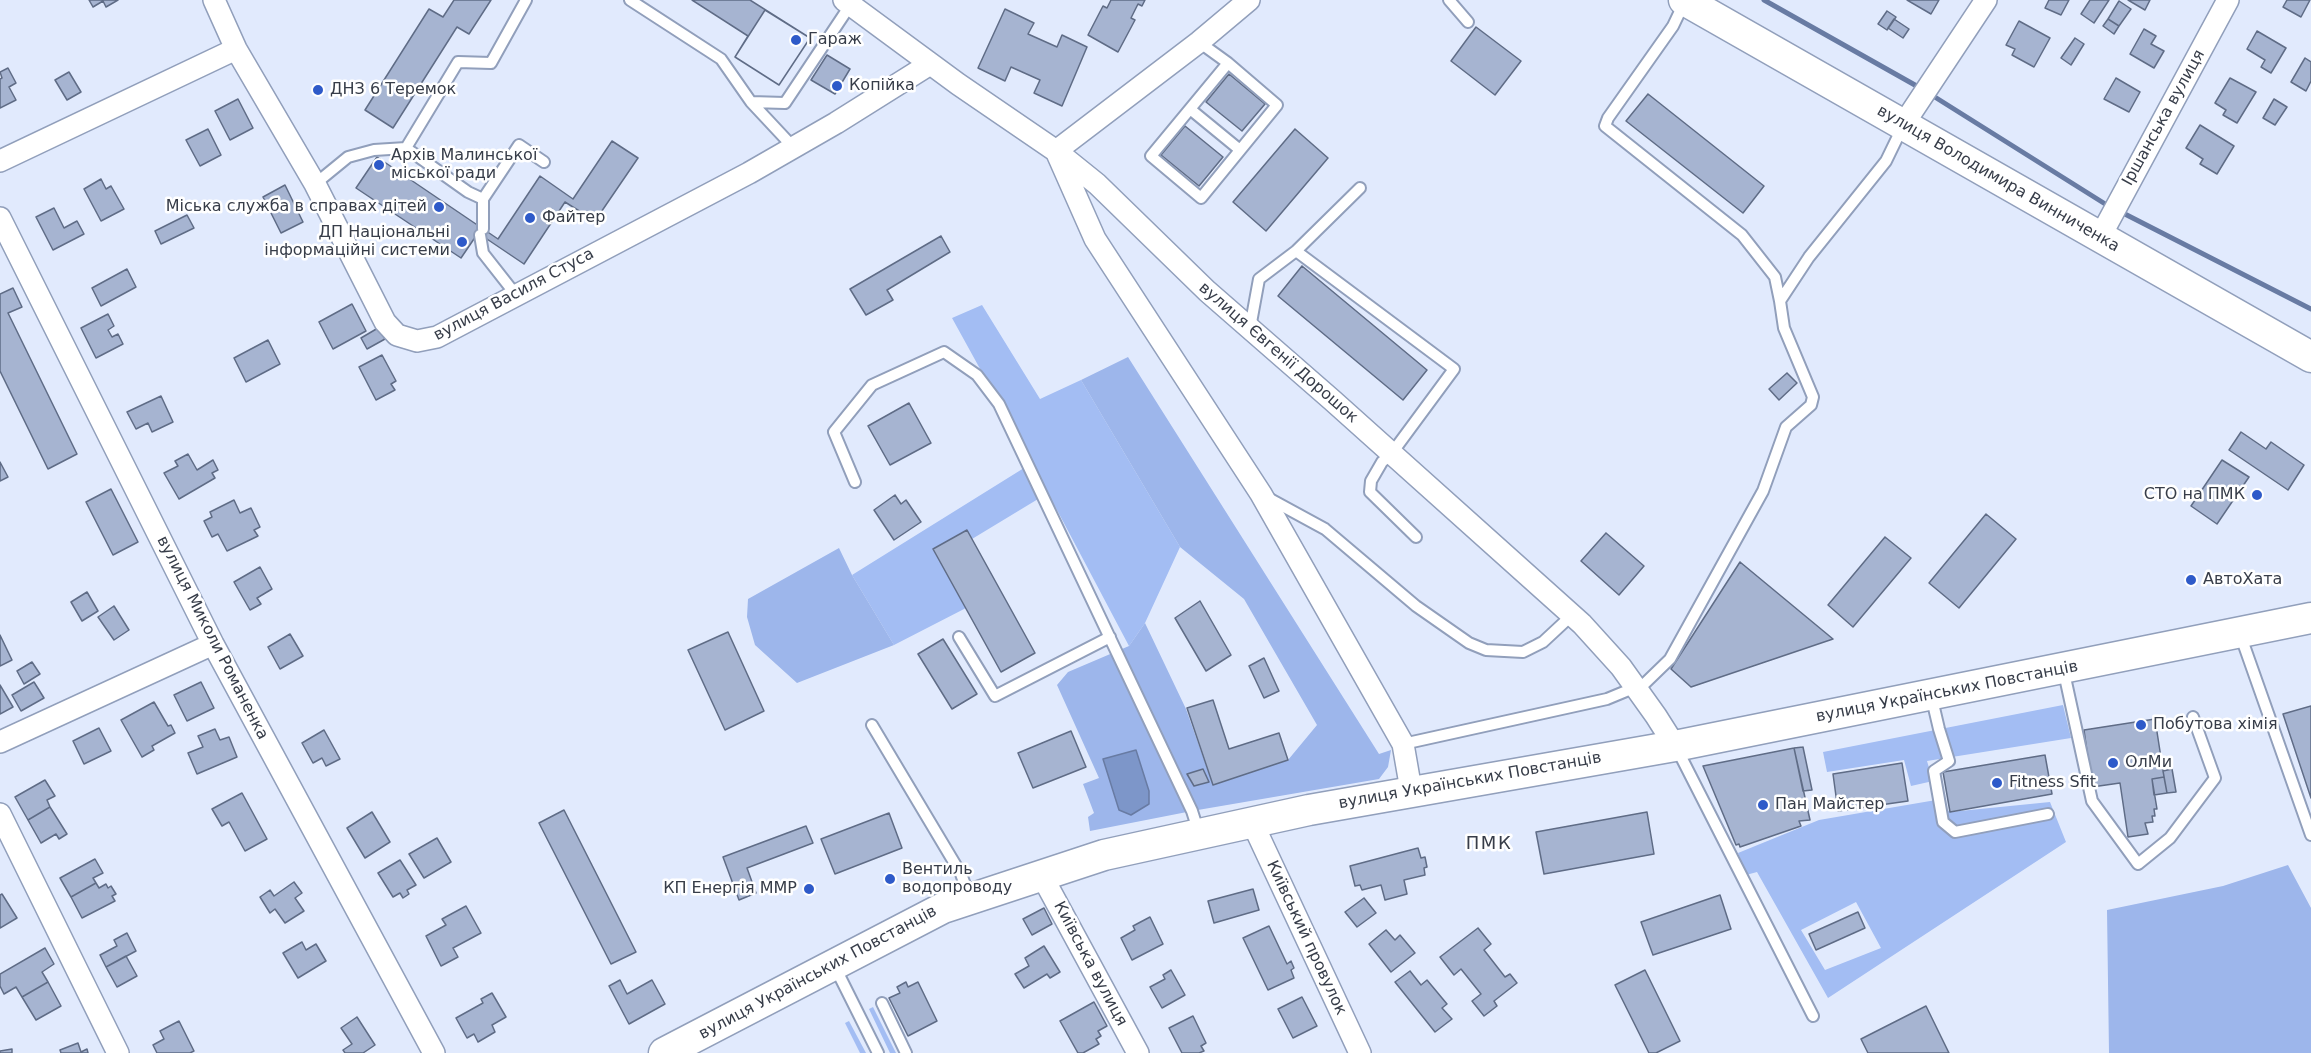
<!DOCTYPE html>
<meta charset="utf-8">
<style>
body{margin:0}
canvas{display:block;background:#e1eafd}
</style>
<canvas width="2311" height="1053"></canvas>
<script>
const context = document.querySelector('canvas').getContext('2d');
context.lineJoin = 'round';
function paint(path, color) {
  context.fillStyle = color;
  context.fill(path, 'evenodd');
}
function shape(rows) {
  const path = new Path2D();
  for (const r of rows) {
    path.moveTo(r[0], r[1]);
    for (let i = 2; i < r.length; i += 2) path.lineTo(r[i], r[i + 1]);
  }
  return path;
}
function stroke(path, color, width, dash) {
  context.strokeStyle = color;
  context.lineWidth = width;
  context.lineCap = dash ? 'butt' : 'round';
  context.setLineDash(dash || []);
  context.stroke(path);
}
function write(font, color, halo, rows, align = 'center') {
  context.font = font + ' "DejaVu Sans",sans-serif';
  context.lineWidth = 5;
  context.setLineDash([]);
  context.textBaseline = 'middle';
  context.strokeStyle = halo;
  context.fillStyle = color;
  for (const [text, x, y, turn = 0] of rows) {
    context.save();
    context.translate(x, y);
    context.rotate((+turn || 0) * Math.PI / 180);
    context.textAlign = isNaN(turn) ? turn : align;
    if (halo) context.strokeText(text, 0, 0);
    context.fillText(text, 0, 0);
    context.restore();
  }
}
paint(shape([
 [982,305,1040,399,1081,380,1180,547,1145,623,1129,646,1048,493,972,539,933,549,966,608,894,645,852,575,1032,463,952,318],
 [2063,705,2071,738,1927,761,1933,781,1911,786,1904,760,1827,772,1823,752],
 [1936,800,1950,812,2050,802,2066,842,1828,998,1757,872,1746,875,1738,853,1819,820],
 [1856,902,1881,948,1825,970,1801,930],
 [873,1007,896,1053,890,1053,869,1009],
 [849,1021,866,1053,860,1053,845,1023]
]), '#a3bdf3');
paint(shape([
 [1128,357,1379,754,1391,750,1388,767,1379,779,1192,811,1090,831,1088,817,1094,813,1083,784,1099,778,1057,685,1068,672,1129,646,1145,623,1186,709,1213,785,1288,760,1317,725,1244,599,1180,547,1081,380],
 [839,548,852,575,894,645,797,683,755,645,747,617,748,599],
 [2288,865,2311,908,2311,1053,2109,1053,2107,910,2223,886]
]), '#9db6eb');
const water = shape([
 [1136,750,1149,791,1149,804,1131,815,1119,810,1103,759,1136,750]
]);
paint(water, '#7d96c9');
stroke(water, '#687ba3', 1.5);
stroke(shape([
 [1764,0,1922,89],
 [1930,94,2110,207],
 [2119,211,2311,309]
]), '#687ba3', 5);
const building = shape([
 [89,0,118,0,106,7,103,1,93,7,89,0],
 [454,0,491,0,469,34,457,27,393,128,365,110,429,9,443,17,454,0],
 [692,0,750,0,810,38,779,85,735,57,748,36,692,0],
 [1111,0,1145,0,1142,6,1138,4,1131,18,1135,20,1118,52,1088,35,1103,6,1107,8,1111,0],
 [1907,0,1939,0,1931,14,1907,0],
 [2049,0,2069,0,2061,15,2045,8,2049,0],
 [2090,0,2109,0,2094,23,2081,14,2090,0],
 [2128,0,2150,0,2145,10,2128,0],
 [2287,0,2310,0,2301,17,2283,7,2287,0],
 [2119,1,2131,9,2119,26,2108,19,2119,1],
 [1005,9,1034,23,1028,34,1057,47,1062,35,1087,47,1062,106,1034,93,1040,80,1011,67,1005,81,978,68,1005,9],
 [765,10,810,38,779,85,735,57,765,10],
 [1887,11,1896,17,1887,30,1878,24,1887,11],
 [1894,19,1909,29,1903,38,1888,28,1894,19],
 [2108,19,2119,26,2114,34,2103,26,2108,19],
 [2019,21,2050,38,2034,67,2012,55,2015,49,2006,45,2019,21],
 [1476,27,1521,61,1495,95,1451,61,1476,27],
 [2144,29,2156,36,2151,44,2164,51,2154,68,2130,54,2144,29],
 [2257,31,2286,48,2271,73,2261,67,2265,60,2247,49,2257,31],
 [2075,38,2084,44,2071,65,2061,58,2075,38],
 [827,55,850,69,835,94,811,80,827,55],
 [2305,58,2311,62,2311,81,2306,91,2291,82,2305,58],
 [8,68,16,83,9,87,16,100,0,108,0,79,2,78,0,72,8,68],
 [69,72,81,92,67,100,55,80,69,72],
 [1229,74,1265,104,1242,131,1206,102,1229,74],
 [2116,78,2140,92,2129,112,2104,99,2116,78],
 [2230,78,2256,92,2237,123,2223,115,2226,110,2215,103,2230,78],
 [1648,94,1764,186,1743,213,1626,121,1648,94],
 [238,99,253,128,230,140,215,111,238,99],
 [2274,99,2287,107,2275,125,2263,118,2274,99],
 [2200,125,2234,146,2217,174,2200,164,2203,159,2186,148,2200,125],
 [1185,126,1223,157,1199,186,1161,155,1185,126],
 [208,129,221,155,200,166,186,140,208,129],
 [1295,129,1328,158,1266,231,1233,202,1295,129],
 [612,141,638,158,595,221,565,202,524,264,478,233,461,258,356,188,377,157,498,239,540,176,573,199,612,141],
 [101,179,106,189,111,186,124,209,101,221,84,189,101,179],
 [285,185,303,222,281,233,263,197,285,185],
 [54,208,64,228,77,221,84,234,53,250,36,217,54,208],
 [187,215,194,228,161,244,155,231,187,215],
 [941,236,950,252,887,290,893,300,866,315,850,289,941,236],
 [1302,266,1427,370,1403,400,1278,296,1302,266],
 [127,269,136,287,101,306,92,288,127,269],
 [13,288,22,307,8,313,77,454,48,469,0,371,0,294,13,288],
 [352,304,366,331,333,349,319,322,352,304],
 [108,314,114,326,108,330,112,337,118,334,123,344,96,358,81,328,108,314],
 [378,328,385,339,367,349,361,338,378,328],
 [268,340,280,364,246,382,234,358,268,340],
 [382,355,396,381,391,384,395,390,376,400,359,367,382,355],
 [1787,373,1797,383,1779,400,1769,389,1787,373],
 [161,396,173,422,152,432,148,423,136,429,127,412,161,396],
 [909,403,931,443,890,465,868,426,909,403],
 [2241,432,2266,449,2271,442,2304,465,2288,490,2229,450,2241,432],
 [188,454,197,470,213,460,218,470,212,473,215,478,179,499,164,473,178,466,175,461,188,454],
 [2222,460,2249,477,2217,524,2191,506,2222,460],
 [0,462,8,477,0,481,0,462],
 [111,489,138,542,113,555,86,502,111,489],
 [895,495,901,504,906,500,921,522,894,540,874,510,895,495],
 [234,500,240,513,251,508,260,527,254,530,258,536,227,551,218,534,212,537,204,521,212,517,210,512,234,500],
 [1986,514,2016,539,1959,608,1929,583,1986,514],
 [967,530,1035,653,1001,672,933,549,967,530],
 [1606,533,1644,566,1619,595,1581,561,1606,533],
 [1885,537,1911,558,1853,627,1828,605,1885,537],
 [1740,562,1833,639,1691,687,1671,669,1740,562],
 [260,567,272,589,257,598,261,604,250,610,234,582,260,567],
 [87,592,98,611,82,621,71,602,87,592],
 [1200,601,1231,655,1206,671,1175,618,1200,601],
 [114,606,129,630,114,640,98,617,114,606],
 [728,632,764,711,725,730,688,650,728,632],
 [290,634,303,656,280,669,268,647,290,634],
 [0,635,12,660,0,666,0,635],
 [943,639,977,694,952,709,918,654,943,639],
 [1264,658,1279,691,1264,698,1249,666,1264,658],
 [32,662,40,674,24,684,17,671,32,662],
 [34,682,44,698,21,711,12,695,34,682],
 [201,682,214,708,187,721,174,695,201,682],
 [0,685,13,707,0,714,0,685],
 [1213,700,1229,749,1279,733,1288,760,1213,785,1187,708,1213,700],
 [154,702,168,726,171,725,175,733,152,746,154,750,142,757,121,720,154,702],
 [2311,706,2311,798,2283,714,2311,706],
 [2155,719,2164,777,2152,779,2157,809,2154,809,2155,816,2152,816,2153,822,2145,823,2148,834,2128,837,2120,783,2092,787,2084,730,2155,719],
 [99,728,111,751,84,764,73,741,99,728],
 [215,729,220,740,229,737,237,757,197,774,188,753,203,747,198,736,215,729],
 [324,730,340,759,326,766,322,758,313,763,302,743,324,730],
 [1071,731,1086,767,1033,788,1018,753,1071,731],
 [1803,747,1812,790,1803,791,1794,748,1803,747],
 [1794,748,1810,820,1799,821,1801,826,1740,847,1739,844,1736,845,1703,766,1794,748],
 [2045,755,2052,794,1950,812,1943,772,2045,755],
 [1902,763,1908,801,1838,811,1833,774,1902,763],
 [1203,769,1209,782,1194,786,1187,774,1203,769],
 [2172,769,2176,792,2167,793,2163,771,2172,769],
 [2164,777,2167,793,2154,795,2152,779,2164,777],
 [45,780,55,796,47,800,50,807,28,820,15,797,45,780],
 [242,793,267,839,245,851,229,822,222,826,212,809,242,793],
 [50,807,67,834,59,839,56,834,41,843,28,820,50,807],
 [564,810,636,952,611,964,539,823,564,810],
 [372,812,390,842,365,858,347,828,372,812],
 [1647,812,1654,854,1544,874,1536,832,1647,812],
 [889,813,902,848,835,874,821,839,889,813],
 [806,826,813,843,747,868,756,893,739,900,723,857,806,826],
 [437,838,451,862,424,878,409,854,437,838],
 [1418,848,1421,858,1425,857,1427,867,1424,868,1425,875,1404,880,1407,894,1385,900,1381,885,1362,890,1360,885,1355,886,1350,866,1418,848],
 [95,859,103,873,93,878,96,883,71,897,60,878,95,859],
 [400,860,416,885,407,890,409,894,403,898,400,893,393,897,378,873,400,860],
 [294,882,302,893,295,898,304,911,285,923,275,909,270,913,260,897,270,890,274,896,294,882],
 [96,883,99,888,106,884,108,888,111,886,116,894,112,896,115,901,82,918,71,897,96,883],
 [1253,889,1259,910,1214,923,1208,901,1253,889],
 [2,894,17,918,0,928,0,895,2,894],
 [1720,895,1731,929,1653,955,1641,922,1720,895],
 [1364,898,1376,913,1357,927,1345,912,1364,898],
 [466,906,481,933,453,948,458,957,441,966,426,936,446,925,442,919,466,906],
 [1044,908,1052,924,1032,935,1023,919,1044,908],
 [1858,912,1865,928,1816,950,1809,934,1858,912],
 [1150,917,1163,944,1132,960,1121,938,1135,930,1133,926,1150,917],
 [1269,926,1287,964,1291,961,1294,968,1291,970,1294,978,1268,990,1243,938,1269,926],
 [1478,928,1491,944,1484,950,1505,977,1510,974,1517,983,1494,1001,1497,1006,1484,1016,1472,1001,1481,994,1461,969,1454,975,1440,957,1478,928],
 [1386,930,1395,940,1400,935,1415,953,1391,972,1369,944,1386,930],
 [127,933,136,951,106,967,100,955,117,946,114,940,127,933],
 [302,942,306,950,316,944,326,961,298,978,283,953,302,942],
 [1044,946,1060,972,1050,978,1047,974,1024,988,1015,974,1029,966,1025,958,1044,946],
 [45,948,54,964,42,972,48,982,22,997,16,987,4,994,0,986,0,974,45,948],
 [126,956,137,976,117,987,106,967,126,956],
 [1171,970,1185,995,1162,1008,1150,987,1165,979,1163,975,1171,970],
 [1645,970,1680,1041,1656,1053,1649,1053,1615,985,1645,970],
 [1410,971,1421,985,1427,980,1447,1004,1442,1008,1452,1019,1435,1032,1395,982,1410,971],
 [620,980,627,994,652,980,665,1004,629,1024,609,986,620,980],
 [48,982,61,1006,36,1020,22,997,48,982],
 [906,982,908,987,918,982,937,1021,908,1036,889,998,900,993,897,987,906,982],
 [492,993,506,1017,492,1025,495,1032,478,1042,474,1034,467,1038,456,1018,483,1003,481,999,492,993],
 [1302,997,1317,1026,1293,1038,1278,1009,1302,997],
 [1094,1002,1107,1026,1098,1031,1101,1036,1096,1039,1099,1044,1083,1053,1078,1053,1060,1021,1094,1002],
 [1926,1006,1949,1053,1868,1053,1861,1039,1926,1006],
 [1193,1016,1206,1043,1201,1046,1204,1051,1199,1053,1182,1053,1169,1028,1193,1016],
 [357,1017,375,1045,363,1053,345,1053,343,1050,352,1044,341,1028,357,1017],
 [179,1021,194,1051,190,1053,157,1053,153,1045,164,1039,160,1031,179,1021],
 [78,1043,81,1052,87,1049,88,1053,61,1053,60,1050,78,1043],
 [12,1049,12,1053,0,1053,0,1051,12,1049]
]);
paint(building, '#a6b4d1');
stroke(building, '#5f6c86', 1.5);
const lane = shape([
 [630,0,721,59,751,102,785,103,851,4],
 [1449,0,1468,22],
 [1684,3,1673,26,1608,118,1605,126,1742,235,1775,277,1780,301],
 [1199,42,1228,63,1151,156,1201,198,1277,105,1228,63],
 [751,102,794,148],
 [1190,109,1240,150],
 [406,148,458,62,491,63,526,0],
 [315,184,348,157,374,150,406,148,468,192,483,199,519,145,544,162],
 [483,199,483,229],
 [480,235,483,253,516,295],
 [1296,251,1454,369,1392,453,1382,462,1371,481,1370,492,1416,537],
 [1250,328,1259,279,1296,251,1360,188],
 [855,482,834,432,872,385,944,352,977,375,999,404,1192,811,1199,833],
 [1268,498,1325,529,1416,606,1469,643,1486,650,1523,652,1543,642,1572,615],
 [2240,634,2311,835],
 [959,637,995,696,1110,637],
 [2063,668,2092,801,2138,864,2170,838,2215,778,2193,717],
 [1638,690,1670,659,1763,491,1786,427,1811,405,1813,397,1784,328,1780,301,1809,257,1886,161,1903,126],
 [1931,695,1939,729,1949,761,1934,771,1943,822,1955,832,2048,814],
 [872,725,961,874,970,898],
 [1403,744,1607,699,1636,687],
 [1677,749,1813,1016],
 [835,967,878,1053],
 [882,1003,906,1053]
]);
const street = shape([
 [214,0,236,49,315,184,385,322,397,335,417,341,437,337,749,173,836,123,930,64],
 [844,0,958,84,1056,151,1097,184,1207,291,1332,400,1582,624,1621,667,1656,716,1675,746],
 [1249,0,1199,42,1056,151,1095,239,1261,494,1403,744,1411,790],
 [1903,125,1986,0],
 [0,161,236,49],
 [0,218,213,644,434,1053],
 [2100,237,2228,0],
 [0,742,213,644],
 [0,814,118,1053],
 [1252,822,1360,1053],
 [1042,876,1138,1053]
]);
const secondary = shape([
 [1684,0,2311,357],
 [664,1053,943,908,1104,855,1309,810,1675,746,2311,618]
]);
stroke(lane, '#919fbb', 14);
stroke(street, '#919fbb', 24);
stroke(secondary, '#919fbb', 33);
stroke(lane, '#fff', 10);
stroke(street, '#fff', 21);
stroke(secondary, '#fff', 30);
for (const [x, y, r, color] of [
 [796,40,6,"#2e5ac9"],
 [837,86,6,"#2e5ac9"],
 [318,90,6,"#2e5ac9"],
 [379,165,6,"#2e5ac9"],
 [439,207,6,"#2e5ac9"],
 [530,218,6,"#2e5ac9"],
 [462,242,6,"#2e5ac9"],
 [2257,495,6,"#2e5ac9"],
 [2191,580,6,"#2e5ac9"],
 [2141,725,6,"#2e5ac9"],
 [2113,763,6,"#2e5ac9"],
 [1997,783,6,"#2e5ac9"],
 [1763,805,6,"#2e5ac9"],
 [890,879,6,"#2e5ac9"],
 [809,889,6,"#2e5ac9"]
]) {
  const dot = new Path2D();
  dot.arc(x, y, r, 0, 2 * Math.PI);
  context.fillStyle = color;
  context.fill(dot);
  stroke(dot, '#fff', 2);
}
write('16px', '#373d49', '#fff', [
 ["Гараж",808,40],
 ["Копійка",849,86],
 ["ДНЗ 6 Теремок",330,90],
 ["Архів Малинської",391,156],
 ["міської ради",391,174],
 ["Міська служба в справах дітей",427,207,"right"],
 ["Файтер",542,218],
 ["ДП Національні",450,233,"right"],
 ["інформаційні системи",450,251,"right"],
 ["СТО на ПМК",2245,495,"right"],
 ["АвтоХата",2203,580],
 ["Побутова хімія",2153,725],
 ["ОлМи",2125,763],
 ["Fitness Sfit",2009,783],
 ["Пан Майстер",1775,805],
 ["Вентиль",902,870],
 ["водопроводу",902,888],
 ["КП Енергія ММР",797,889,"right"]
], 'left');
write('16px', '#373d49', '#fff', [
 ["Іршанська вулиця",2164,118,-61],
 ["вулиця Володимира Винниченка",1998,179,30],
 ["вулиця Василя Стуса",514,295,-28],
 ["вулиця Євгенії Дорошок",1278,353,41],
 ["вулиця Миколи Романенка",212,638,63],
 ["вулиця Українських Повстанців",1947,692,-11],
 ["вулиця Українських Повстанців",1470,781,-10],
 ["Київський провулок",1306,938,65],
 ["Київська вулиця",1090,964,62],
 ["вулиця Українських Повстанців",818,973,-28]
]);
context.letterSpacing = '1.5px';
write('18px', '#373d49', '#fff', [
 ["ПМК",1489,844]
]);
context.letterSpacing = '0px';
</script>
